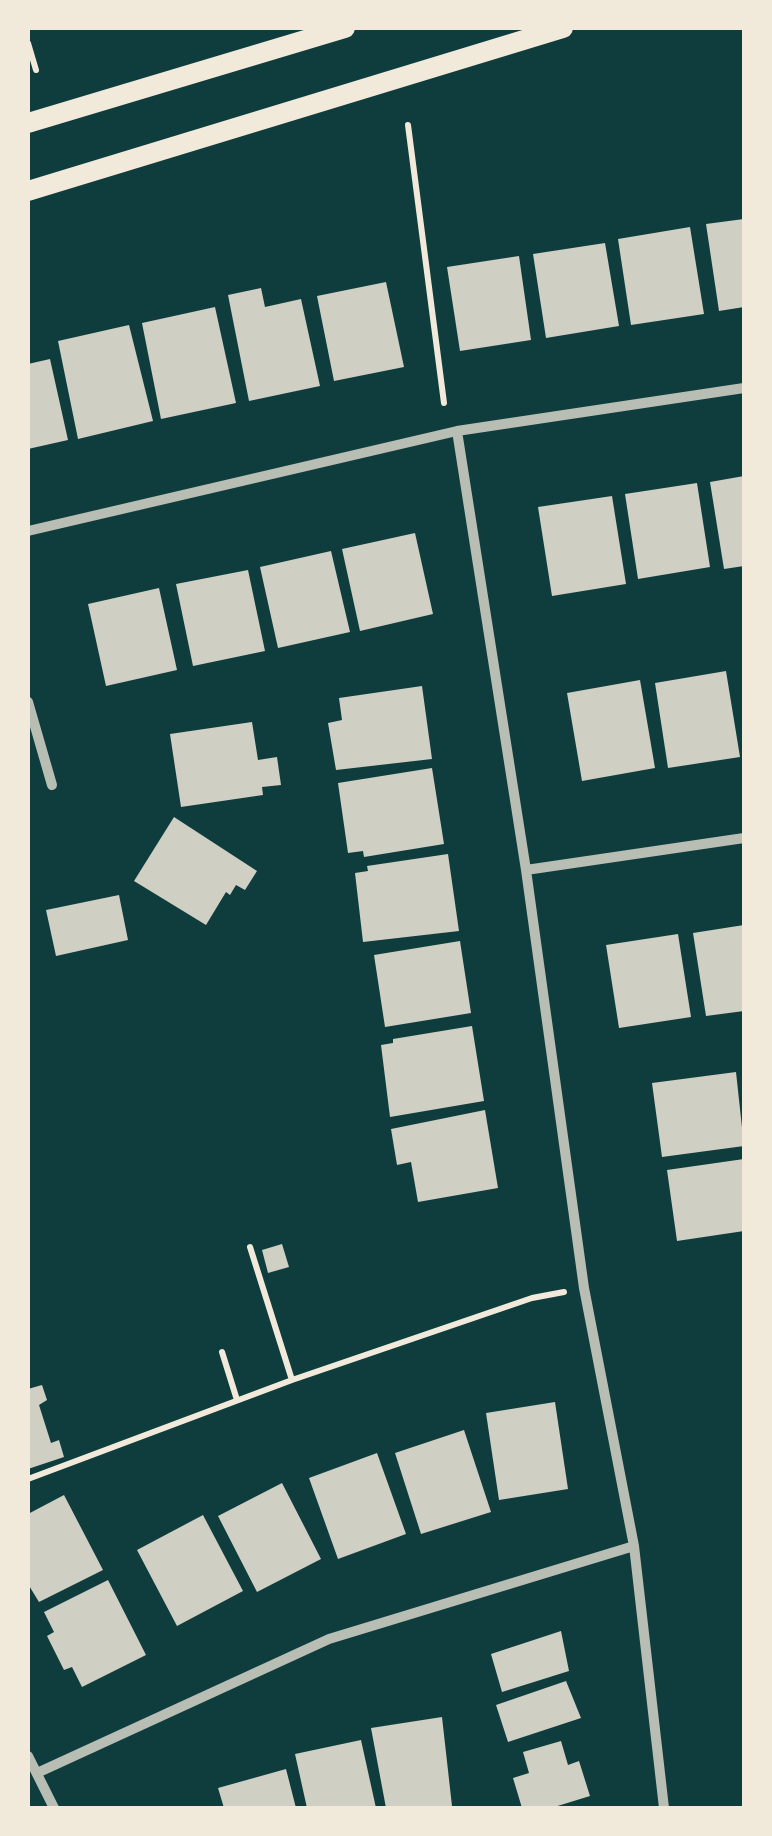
<!DOCTYPE html>
<style>
body{margin:0}
#map{position:relative;width:772px;height:1836px;overflow:hidden;background:#0f3d3e;font-family:"Titillium Web",sans-serif}
canvas{display:block}
.frame{position:absolute;inset:0;border:30px solid #f1e9da;pointer-events:none}
</style>
<div id="map">
<canvas width="772" height="1836"></canvas>
<div class="frame"></div>
</div>
<script>
const context = document.querySelector('canvas').getContext('2d');
context.lineJoin = 'round';
function paint(path, color) {
  context.fillStyle = color;
  context.fill(path, 'evenodd');
}
function shape(rows) {
  const path = new Path2D();
  for (const r of rows) {
    path.moveTo(r[0], r[1]);
    for (let i = 2; i < r.length; i += 2) path.lineTo(r[i], r[i + 1]);
  }
  return path;
}
function stroke(path, color, width, dash) {
  context.strokeStyle = color;
  context.lineWidth = width;
  context.lineCap = dash ? 'butt' : 'round';
  context.setLineDash(dash || []);
  context.stroke(path);
}
paint(shape([
 [744,219,744,307,719,311,706,224],
 [690,227,704,314,631,325,618,239],
 [605,243,619,326,546,338,533,254],
 [519,256,531,340,460,351,447,267],
 [386,282,404,367,334,381,317,296],
 [261,288,265,307,301,299,320,386,249,401,228,295],
 [215,307,236,403,161,419,142,323],
 [129,325,153,421,78,439,58,341],
 [50,359,68,440,28,449,28,364],
 [744,476,744,566,724,569,710,482],
 [697,483,710,567,638,579,625,494],
 [612,496,626,584,552,596,538,507],
 [415,533,433,614,360,631,342,549],
 [331,551,350,632,278,648,260,567],
 [248,570,265,651,193,666,176,584],
 [159,588,177,670,106,686,88,604],
 [726,671,740,757,668,768,655,683],
 [640,680,655,768,582,781,567,693],
 [422,686,432,759,336,770,328,723,342,720,339,698],
 [252,722,258,760,277,757,281,785,262,787,263,795,181,807,170,734],
 [432,768,444,844,364,857,363,851,348,853,338,783],
 [174,817,257,871,245,890,236,885,230,895,226,892,206,925,134,881],
 [448,854,459,931,363,942,355,873,368,871,367,866],
 [119,895,128,940,56,956,46,910],
 [744,925,744,1011,706,1016,693,933],
 [678,934,691,1017,619,1028,606,945],
 [460,941,471,1013,385,1027,374,955],
 [472,1026,484,1101,390,1117,381,1045,393,1043,393,1039],
 [736,1072,744,1146,662,1157,652,1083],
 [485,1110,498,1188,418,1202,411,1162,397,1165,391,1129],
 [744,1159,744,1231,677,1241,667,1170],
 [282,1244,289,1267,268,1273,262,1250],
 [42,1385,47,1400,39,1405,51,1443,59,1440,64,1457,28,1469,28,1389],
 [555,1402,568,1489,499,1500,486,1413],
 [464,1430,491,1512,421,1534,395,1453],
 [377,1453,406,1534,338,1559,309,1478],
 [282,1483,321,1559,257,1592,218,1516],
 [64,1495,103,1570,39,1602,28,1584,28,1514],
 [203,1515,243,1591,177,1626,137,1550],
 [108,1580,146,1655,82,1687,72,1667,64,1670,47,1636,54,1632,44,1612],
 [561,1631,569,1671,502,1692,491,1654],
 [566,1681,581,1718,508,1742,496,1705],
 [442,1717,452,1806,386,1808,371,1728],
 [361,1740,376,1808,307,1808,295,1754],
 [561,1741,568,1765,579,1761,590,1796,551,1808,522,1808,513,1778,529,1773,523,1752],
 [286,1769,296,1808,224,1808,218,1788]
]), '#cfcfc3');
stroke(shape([
 [28,43,36,70],
 [408,125,444,403],
 [250,1247,292,1380],
 [222,1352,237,1400],
 [28,1479,292,1380,532,1298,564,1292]
]), '#f1e9da', 6);
stroke(shape([
 [457,431,526,870,584,1288,634,1546,664,1808],
 [28,531,457,431,744,388],
 [28,702,52,785],
 [526,870,744,838],
 [28,1756,54,1808],
 [37,1773,329,1639,634,1546]
]), '#b8beb3', 10);
stroke(shape([
 [28,123,345,28],
 [28,191,563,28]
]), '#f1e9da', 20);
</script>
